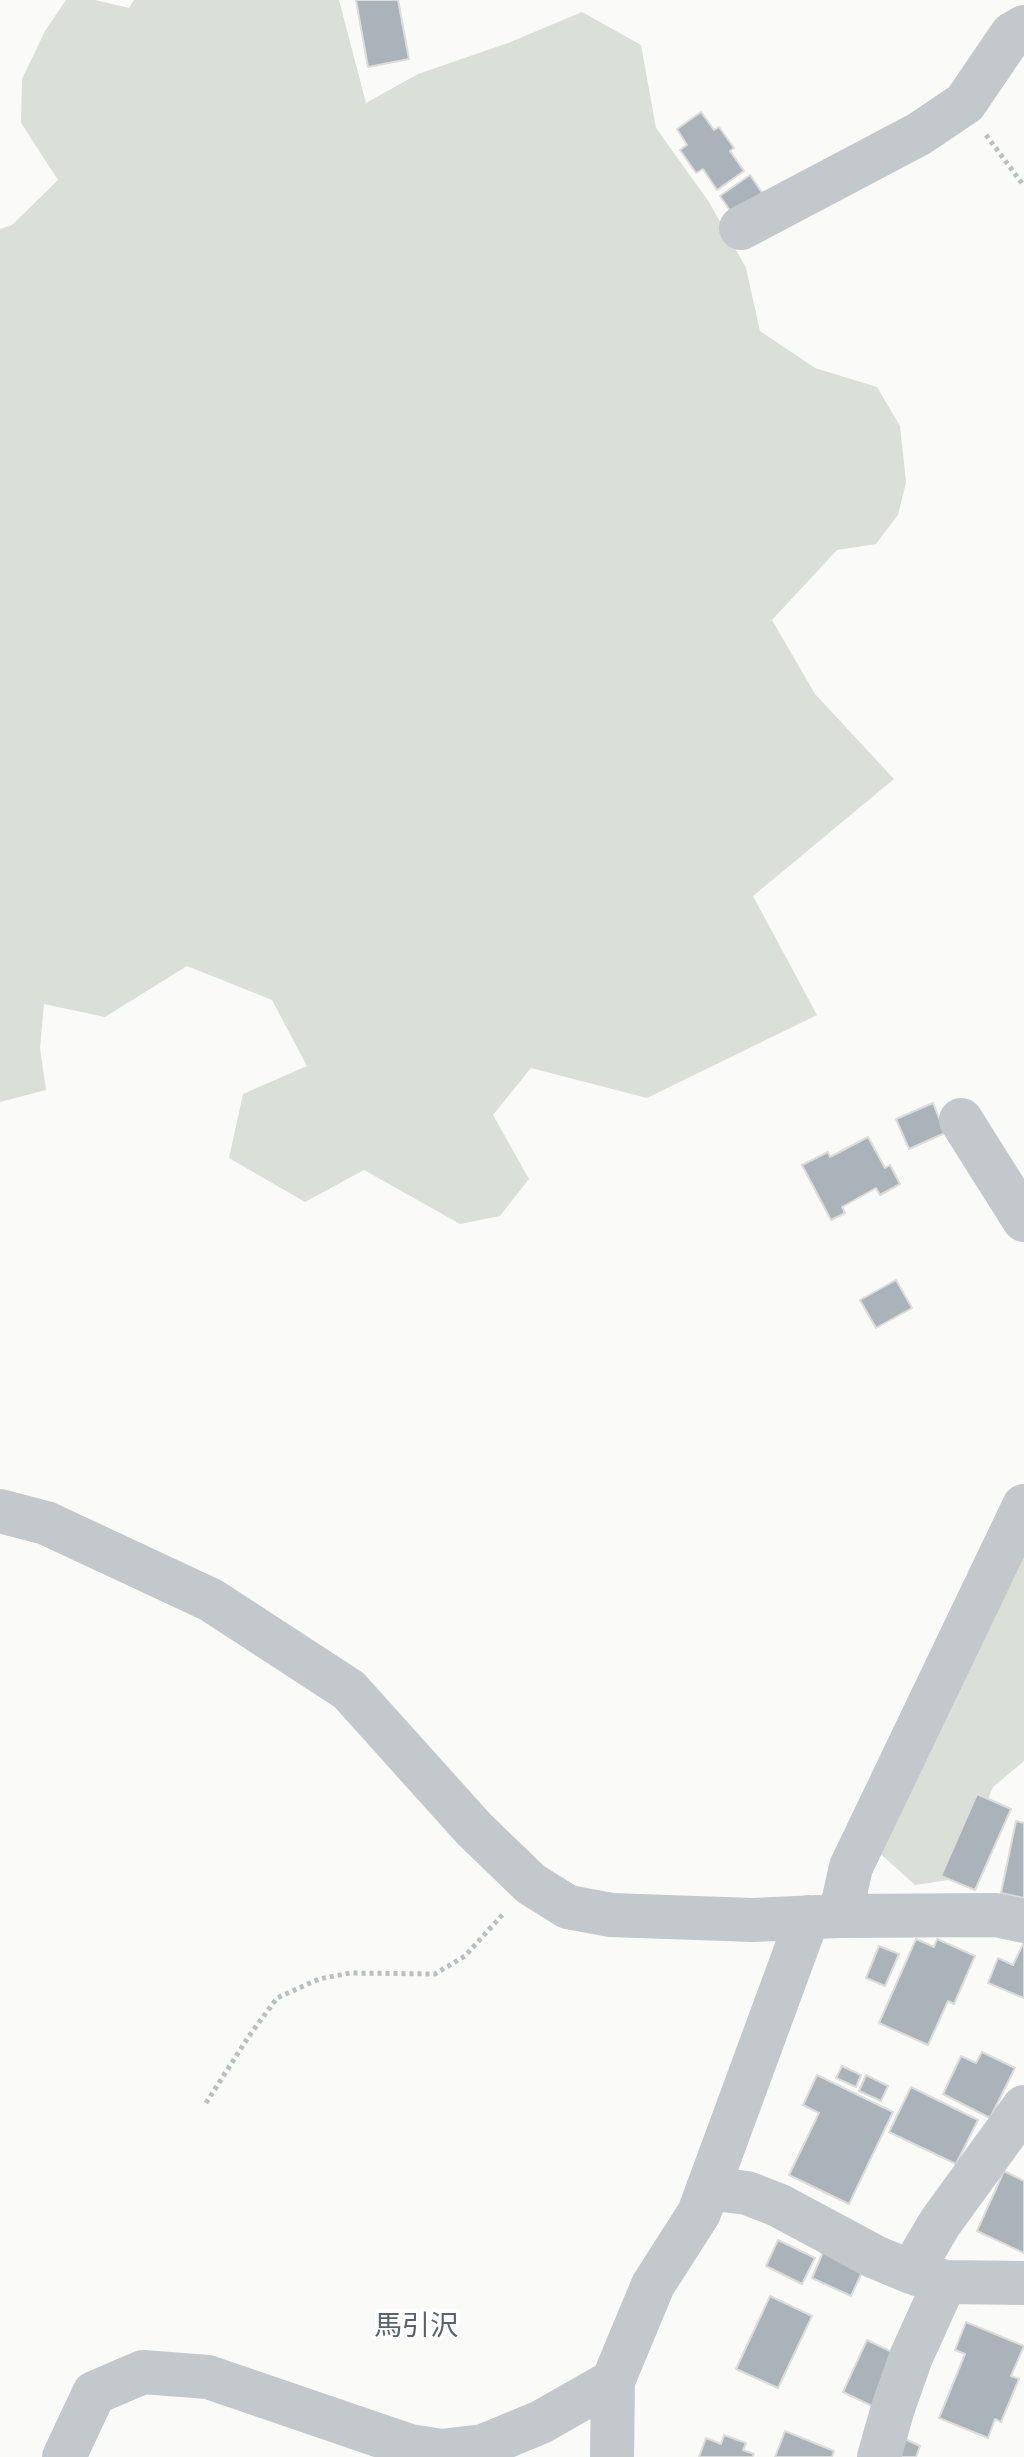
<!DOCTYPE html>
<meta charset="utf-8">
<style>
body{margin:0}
canvas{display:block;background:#fafaf8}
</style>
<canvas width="1024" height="2457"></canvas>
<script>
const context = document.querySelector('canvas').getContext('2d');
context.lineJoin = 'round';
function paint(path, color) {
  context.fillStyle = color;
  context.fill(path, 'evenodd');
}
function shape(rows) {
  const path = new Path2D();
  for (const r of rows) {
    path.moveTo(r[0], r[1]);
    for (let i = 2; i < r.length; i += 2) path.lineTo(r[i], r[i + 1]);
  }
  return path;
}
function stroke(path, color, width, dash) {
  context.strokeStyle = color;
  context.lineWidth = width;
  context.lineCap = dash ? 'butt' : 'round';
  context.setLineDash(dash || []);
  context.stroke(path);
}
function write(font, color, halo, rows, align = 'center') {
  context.font = font + ' Lato,"Noto Sans JP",sans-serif';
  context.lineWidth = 8;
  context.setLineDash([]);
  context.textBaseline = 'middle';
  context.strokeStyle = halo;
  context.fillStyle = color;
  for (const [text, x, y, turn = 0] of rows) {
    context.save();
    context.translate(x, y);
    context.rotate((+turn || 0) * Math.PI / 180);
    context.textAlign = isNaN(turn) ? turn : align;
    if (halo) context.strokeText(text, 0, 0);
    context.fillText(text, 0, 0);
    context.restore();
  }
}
paint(shape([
 [66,0,95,0,129,8,134,0,339,0,366,103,418,74,508,43,582,12,641,45,656,128,709,202,746,268,760,331,815,368,877,387,900,426,906,482,898,515,876,544,837,550,772,620,815,694,894,779,753,896,817,1015,647,1098,531,1068,493,1115,529,1179,500,1216,460,1224,364,1170,305,1202,229,1158,243,1094,307,1066,272,1000,187,966,105,1017,44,1004,40,1048,46,1090,0,1102,0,229,12,225,58,180,21,123,22,79,45,31],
 [1024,1523,1024,1761,993,1787,955,1879,915,1885,874,1848]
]), '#dadfd7');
const building = shape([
 [356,0,398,0,409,59,368,67,356,0],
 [701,112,714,130,719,127,734,148,730,151,744,171,717,190,703,169,696,173,680,150,687,145,677,129,701,112],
 [750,175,765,197,735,218,720,196,750,175],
 [933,1103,945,1133,909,1149,896,1119,933,1103],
 [868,1137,885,1168,890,1165,900,1184,880,1195,876,1188,842,1207,845,1213,831,1220,802,1165,828,1152,830,1157,868,1137],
 [896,1280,912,1308,876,1328,860,1300,896,1280],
 [977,1794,1011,1809,975,1890,941,1876,977,1794],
 [1016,1821,1024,1823,1024,1898,1001,1893,1016,1821],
 [916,1939,934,1947,937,1939,975,1956,954,2004,948,2001,928,2045,879,2023,916,1939],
 [1024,1942,1024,1998,988,1983,998,1958,1013,1965,1024,1942],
 [879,1946,899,1954,885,1986,866,1978,879,1946],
 [982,2052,1015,2068,990,2118,943,2094,961,2056,976,2063,982,2052],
 [842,2066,861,2075,856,2087,836,2078,842,2066],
 [817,2075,893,2112,849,2204,789,2175,819,2113,803,2105,817,2075],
 [866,2075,888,2086,881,2101,859,2091,866,2075],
 [911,2087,978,2120,956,2164,889,2132,911,2087],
 [1004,2171,1024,2181,1024,2253,977,2231,1004,2171],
 [778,2240,815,2258,802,2284,766,2266,778,2240],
 [824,2250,864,2268,851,2296,812,2278,824,2250],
 [770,2296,812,2316,778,2388,736,2369,770,2296],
 [966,2322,1024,2346,1011,2376,1019,2379,1001,2422,995,2419,988,2438,939,2418,965,2354,955,2350,966,2322],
 [867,2340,896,2354,872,2406,843,2392,867,2340],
 [785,2431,834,2451,832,2457,775,2457,785,2431],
 [724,2435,746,2443,743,2450,754,2454,752,2457,699,2457,706,2438,721,2444,724,2435],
 [896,2435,920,2446,916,2457,886,2457,896,2435]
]);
paint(building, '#aab3b9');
stroke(building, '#dcdcda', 2);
stroke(shape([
 [986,135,1024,186],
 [206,2103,249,2036,277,1998,319,1979,350,1973,435,1974,465,1956,505,1912]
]), '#bbbfc2', 5, [4, 4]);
stroke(shape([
 [741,228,919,134,965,103,1012,34,1024,27],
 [961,1120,1024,1220],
 [0,1511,46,1523,211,1600,349,1690,474,1829,531,1884,568,1907,611,1915,753,1920,840,1916,996,1915,1024,1921],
 [840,1916,851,1867,1024,1506],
 [708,2188,747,2193,778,2205,875,2257,911,2272,940,2223,1024,2107],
 [917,2274,945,2282,1024,2283],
 [64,2457,94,2393,143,2372,208,2377,410,2446,441,2451,483,2446,541,2422,613,2381,653,2285,699,2213,808,1917],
 [612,2457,613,2381],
 [879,2457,893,2408,911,2357,945,2282]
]), '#c3c8cc', 44);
write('28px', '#57646e', '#fff', [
 ["馬引沢",416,2326]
]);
</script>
